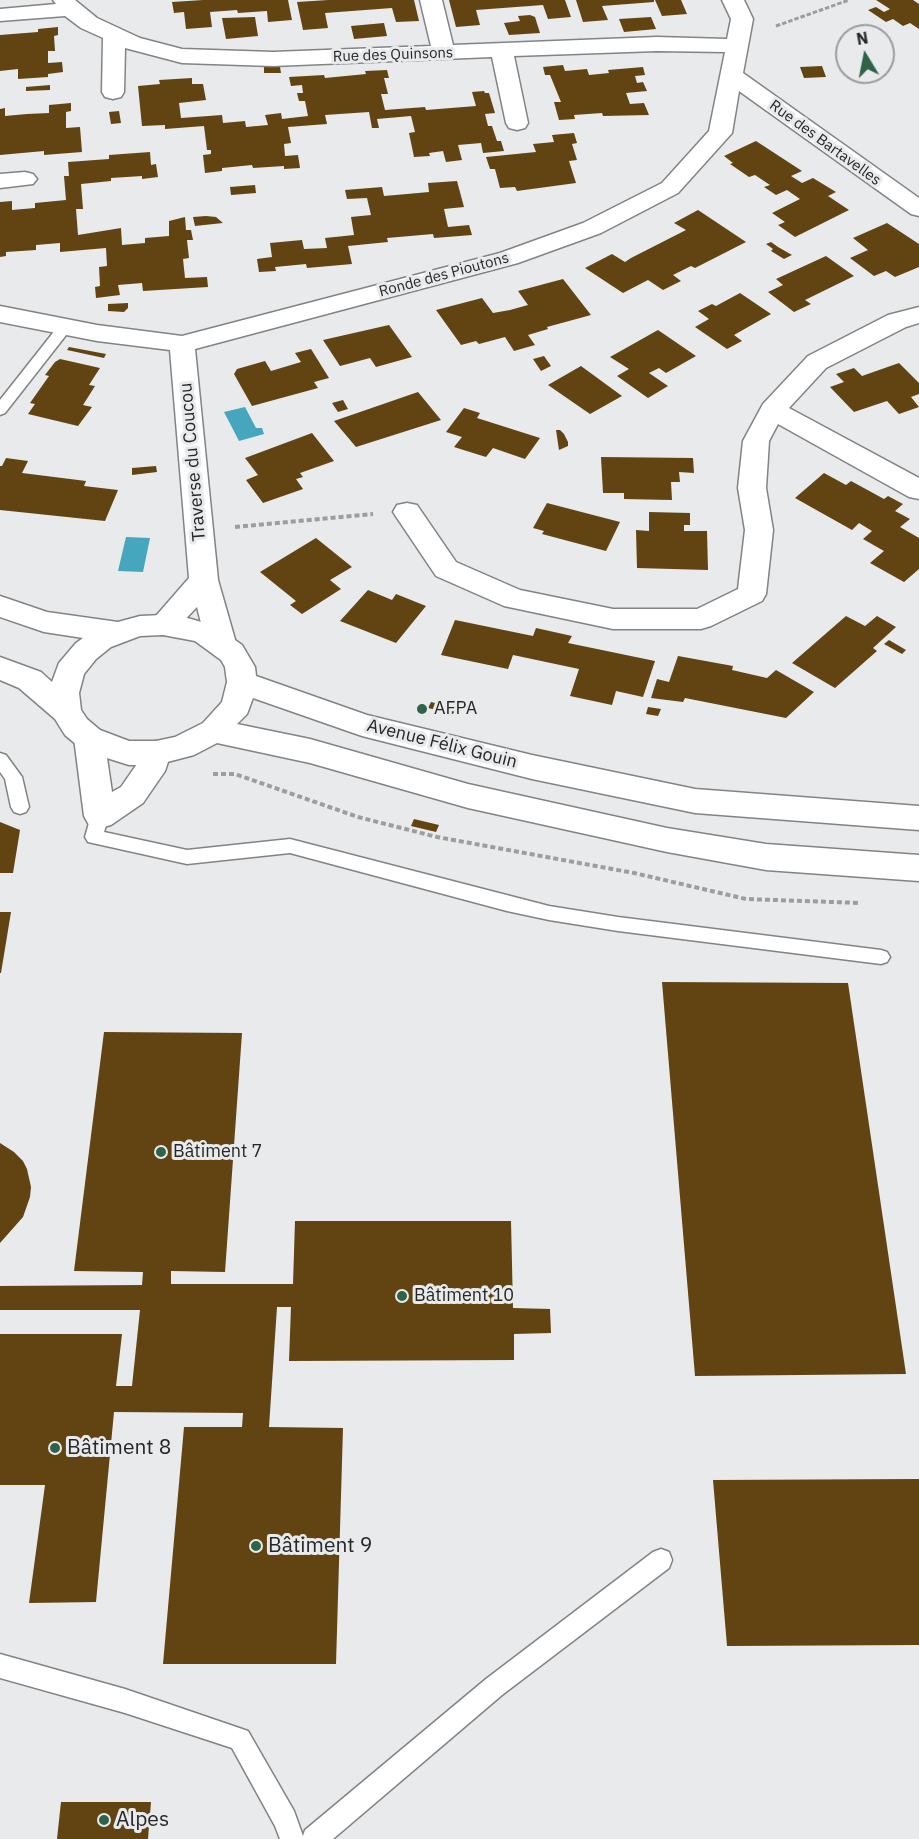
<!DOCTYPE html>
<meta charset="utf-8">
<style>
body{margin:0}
#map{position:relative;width:919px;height:1839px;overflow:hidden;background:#e8eaec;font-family:"IBM Plex Sans",sans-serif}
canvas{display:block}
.north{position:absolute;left:835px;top:24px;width:60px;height:60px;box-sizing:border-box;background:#e8eaec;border:2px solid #9b9c9e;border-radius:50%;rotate:350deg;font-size:16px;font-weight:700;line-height:24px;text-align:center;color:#272728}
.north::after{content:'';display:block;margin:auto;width:21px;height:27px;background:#2e6349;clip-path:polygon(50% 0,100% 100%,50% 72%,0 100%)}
</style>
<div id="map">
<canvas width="919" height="1839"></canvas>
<div class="north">N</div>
</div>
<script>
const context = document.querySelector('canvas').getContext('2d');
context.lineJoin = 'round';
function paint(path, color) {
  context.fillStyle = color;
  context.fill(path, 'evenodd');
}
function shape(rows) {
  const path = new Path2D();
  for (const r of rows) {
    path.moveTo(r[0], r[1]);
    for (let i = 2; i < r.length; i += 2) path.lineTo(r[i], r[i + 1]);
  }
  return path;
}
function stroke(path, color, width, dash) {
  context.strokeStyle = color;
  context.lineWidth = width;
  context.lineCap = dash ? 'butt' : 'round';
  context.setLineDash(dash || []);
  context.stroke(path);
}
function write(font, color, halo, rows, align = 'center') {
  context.font = font + ' "IBM Plex Sans",sans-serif';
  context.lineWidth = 6;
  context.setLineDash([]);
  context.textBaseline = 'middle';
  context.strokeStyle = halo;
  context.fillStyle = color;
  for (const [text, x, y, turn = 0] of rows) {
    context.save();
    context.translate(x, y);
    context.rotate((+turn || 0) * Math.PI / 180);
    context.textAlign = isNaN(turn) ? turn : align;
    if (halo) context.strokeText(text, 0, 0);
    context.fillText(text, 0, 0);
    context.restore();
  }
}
paint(shape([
 [245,407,256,428,262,428,264,434,239,441,224,412],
 [126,537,150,538,143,572,118,571]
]), '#46a6bd');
paint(shape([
 [203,0,288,0,292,20,268,22,267,11,238,13,237,10,210,12,212,27,186,29,184,12,174,13,172,2],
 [328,0,414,0,419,21,396,22,392,8,325,13,328,28,303,30,297,2],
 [449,0,565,0,571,17,548,19,543,5,476,10,480,25,456,27],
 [576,0,654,0,654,2,602,6,608,20,583,22],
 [655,0,681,0,687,14,662,16],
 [876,0,913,0,919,4,919,29,910,23,903,26,893,19,886,22,868,10,876,7,884,12,890,9],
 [530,15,535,17,540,33,509,35,504,23,520,21,518,16],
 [255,17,258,36,226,39,222,18],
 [651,17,656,29,624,32,619,19],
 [384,23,387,36,354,39,351,26],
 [58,27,58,35,54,36,55,51,48,51,48,63,62,62,63,72,48,74,48,77,18,79,18,69,0,71,0,35,38,32,38,29],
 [563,65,565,71,587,69,589,75,609,73,608,70,643,67,645,75,635,76,637,83,643,82,647,91,626,93,630,104,644,103,649,115,603,116,602,113,574,115,575,119,559,120,554,102,561,102,550,75,545,75,543,67],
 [822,66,826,77,804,78,800,67],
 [264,67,280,67,281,73,264,73],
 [387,70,389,78,384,78,388,94,381,94,385,110,425,107,426,110,476,106,472,92,484,91,485,93,489,93,495,113,485,114,488,126,492,126,497,141,501,141,504,151,483,153,481,143,458,145,462,160,446,162,443,151,429,153,430,156,414,157,409,133,415,132,411,116,377,119,379,128,372,128,369,112,325,115,327,124,288,127,291,143,284,144,285,156,298,155,300,168,284,169,284,166,253,168,252,165,222,168,222,171,205,173,203,155,211,154,211,150,207,150,204,126,165,129,165,125,142,126,138,86,160,84,159,80,192,78,192,84,203,84,206,100,179,103,181,118,222,115,223,123,245,121,246,127,268,125,265,115,281,113,282,119,308,116,305,101,299,101,297,93,303,93,302,85,291,86,289,77,324,75,325,78,366,74,365,71],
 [50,85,50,90,26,91,26,87],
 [71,103,71,111,66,112,66,128,80,127,82,152,44,155,44,151,0,155,0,109,5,108,5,116,27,114,49,113,49,105],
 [119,111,121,123,111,124,109,112],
 [574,133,577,143,572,144,577,160,569,161,576,183,517,191,515,187,500,188,495,169,490,169,486,157,536,152,533,144,554,142,552,135],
 [756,141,802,171,791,176,802,183,813,178,836,192,828,196,849,210,795,237,778,225,785,222,772,213,800,199,787,190,776,195,764,187,770,185,755,175,749,177,730,164,733,163,724,156],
 [150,152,151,165,156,164,158,177,142,179,142,176,111,178,111,181,81,184,83,209,76,209,78,235,121,228,122,245,145,243,145,238,169,236,169,221,185,217,186,230,191,230,193,240,187,240,189,258,183,259,185,278,207,277,208,287,143,291,142,283,118,285,120,295,96,298,95,287,100,286,99,267,107,266,106,248,60,252,60,243,36,245,36,250,6,252,6,256,0,257,0,202,12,201,12,210,35,208,35,203,66,200,64,176,69,176,68,162,109,159,109,155],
 [457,181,464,207,444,209,448,227,469,225,472,235,434,238,433,234,387,238,388,242,348,246,352,264,307,268,306,264,275,267,276,271,259,272,257,259,272,257,270,243,302,240,304,249,327,248,325,238,354,235,351,217,371,215,367,198,347,199,345,190,382,187,384,196,407,194,429,192,428,183],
 [255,185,256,193,231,195,230,187],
 [698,210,746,242,695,268,691,266,673,275,681,281,663,290,648,280,623,293,585,268,612,254,625,262,631,258,686,230,674,223],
 [206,216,216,217,223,223,195,226,193,217],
 [887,223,919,244,919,267,895,277,886,271,874,276,850,258,868,250,853,238],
 [771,242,778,247,792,255,784,259,771,251,773,249,766,244],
 [826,256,854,276,805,300,811,304,794,312,768,292,783,285,776,279],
 [563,279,591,315,547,327,548,329,528,335,535,345,514,351,505,337,479,344,476,341,461,345,436,310,482,298,493,313,510,310,528,305,518,291],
 [740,293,771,314,734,335,742,341,727,349,695,327,709,319,698,311,712,304,716,306],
 [128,303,128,308,124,312,108,311,108,304],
 [389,325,412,357,376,367,370,358,340,366,323,340],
 [658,330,696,356,666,373,659,368,649,373,668,386,648,398,617,376,629,369,610,357],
 [69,347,106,354,104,358,67,350],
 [311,349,329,378,314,382,318,388,252,406,234,374,237,369,265,361,271,371,301,362,295,353],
 [544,356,551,366,541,371,533,359],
 [60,359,100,368,89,385,95,386,83,405,92,407,78,426,28,414,35,404,30,403,49,376,45,375,55,362],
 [899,363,919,383,919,394,911,397,919,407,899,414,887,401,854,412,830,387,844,382,836,374,854,368,862,376],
 [581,366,622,396,590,414,548,385],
 [418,392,441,420,356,447,334,421],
 [343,400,348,409,338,412,332,403],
 [464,408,480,413,477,418,540,438,525,459,493,448,486,457,454,447,462,437,446,432],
 [556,430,560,430,564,434,568,442,568,446,559,450],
 [312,433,334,461,300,473,303,477,296,479,303,489,263,503,246,480,258,475,245,458],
 [601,457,693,458,694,473,679,472,680,482,671,482,672,500,624,499,624,493,603,493],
 [6,458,28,461,22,473,86,481,84,486,118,490,105,521,0,510,0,466,2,466],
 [156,466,157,472,132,475,132,468],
 [824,473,846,485,851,481,884,499,888,496,903,504,895,511,910,519,900,527,919,538,919,569,904,582,870,563,884,551,863,539,872,531,859,523,852,530,795,498],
 [547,503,620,522,606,551,542,534,544,531,533,528],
 [649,512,690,513,690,525,684,525,684,531,707,531,708,570,637,568,636,530,649,531],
 [316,538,352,567,330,580,341,589,302,614,290,605,296,601,260,572],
 [368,590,392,600,396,594,426,606,396,643,340,621],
 [846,616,865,626,877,616,896,627,873,648,877,651,835,688,792,663],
 [455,620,533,636,536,628,572,636,568,643,655,661,643,697,616,691,612,705,570,696,579,669,513,655,508,669,441,655],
 [889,640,906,650,902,654,884,644],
 [678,656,733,666,732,670,767,678,776,670,814,692,786,718,685,698,683,702,651,698,657,679,669,682],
 [431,702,456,708,453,714,428,708],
 [648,707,661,709,658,716,646,714],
 [414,819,439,825,436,832,411,826],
 [0,822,20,830,13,873,0,873],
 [0,912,11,912,1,973,0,973],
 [662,982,848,983,906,1374,695,1376],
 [104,1032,242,1033,225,1272,171,1271,171,1284,293,1284,295,1221,511,1221,513,1308,550,1309,551,1333,514,1334,514,1360,289,1361,291,1307,277,1307,269,1427,343,1428,336,1664,163,1664,184,1427,242,1427,243,1413,114,1412,96,1602,29,1603,45,1485,0,1485,0,1334,122,1334,116,1386,132,1386,140,1310,0,1310,0,1286,142,1285,143,1272,74,1271],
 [0,1143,14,1152,23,1161,27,1169,31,1187,30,1197,23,1217,0,1243],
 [919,1479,919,1645,727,1646,713,1480],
 [61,1802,151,1802,148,1839,57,1839]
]), '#614412');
const lane = shape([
 [65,323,70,324,72,327,70,330,5,413,0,415,0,400,60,324,65,323],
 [0,753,6,755,22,777,29,807,26,812,20,814,14,812,11,807,5,779,0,772,0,753],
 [100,809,106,811,109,816,104,832,187,850,290,839,549,906,618,917,881,950,887,952,890,957,887,962,881,964,618,931,549,920,507,911,290,853,187,864,88,842,85,837,91,816,94,811,100,809],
 [661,1549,669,1552,672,1560,669,1568,502,1695,333,1839,280,1839,275,1826,232,1748,125,1713,0,1678,0,1654,125,1689,248,1731,294,1811,303,1836,305,1830,486,1679,653,1552,661,1549]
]);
const street = shape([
 [53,0,75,0,97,18,140,38,182,49,273,52,431,46,420,0,442,0,453,45,657,37,727,39,731,19,722,0,744,0,753,19,743,73,919,198,919,216,911,214,739,91,732,133,678,193,601,233,518,263,195,349,218,580,236,643,231,650,221,654,211,650,206,643,197,607,173,632,163,635,153,632,148,625,189,578,170,350,97,341,0,322,0,306,97,325,182,336,500,253,583,223,662,183,709,131,725,52,657,51,514,56,528,123,525,128,517,130,509,128,506,123,492,57,273,66,182,63,125,48,124,92,121,97,113,99,105,97,102,92,103,38,81,28,65,16,0,21,0,9,56,4,53,0],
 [25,172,33,174,37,179,33,184,0,188,0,174,25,172],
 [919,307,919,323,906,327,826,368,789,408,919,478,919,499,909,497,778,424,769,441,766,488,773,530,766,594,762,601,711,626,701,629,613,629,504,606,436,576,393,512,397,505,407,503,417,505,456,562,520,590,613,609,697,609,738,589,745,530,738,488,743,441,763,404,808,356,888,315,919,307],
 [89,727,100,730,104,738,112,792,121,787,139,761,145,745,156,741,167,745,171,753,165,771,143,803,111,825,100,828,89,825,84,816,74,738,78,730,89,727]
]);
const primary = shape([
 [0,596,47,612,118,622,140,616,163,615,184,617,215,626,242,645,255,667,256,676,367,715,532,755,695,789,919,806,919,830,695,813,532,779,362,736,253,698,247,714,237,724,310,739,468,784,667,828,766,844,919,855,919,881,766,870,667,852,468,808,310,763,217,743,194,755,156,765,129,765,94,754,78,746,65,735,55,719,19,688,0,680,0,657,41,672,52,682,59,663,76,643,83,638,44,632,0,617,0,596],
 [163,635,195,641,221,660,225,667,227,682,222,702,203,723,175,737,156,741,129,741,100,730,87,719,81,710,79,693,84,674,96,659,111,647,140,636,163,635]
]);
stroke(lane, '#818385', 3);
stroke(street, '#818385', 3);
stroke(primary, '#818385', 3);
stroke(shape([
 [776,26,849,0]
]), '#9c9d9f', 3, [4.5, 2]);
stroke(shape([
 [235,527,373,514],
 [213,774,235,774,358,817,437,837,634,873,746,899,861,903]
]), '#9c9d9f', 4, [5, 3]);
paint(lane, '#fff');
paint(street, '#fff');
paint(primary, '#fff');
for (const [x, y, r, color] of [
 [422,709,6,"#2e6349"],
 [161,1152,6,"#2e6349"],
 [402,1296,6,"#2e6349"],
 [55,1448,6,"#2e6349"],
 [256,1546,6,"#2e6349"],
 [104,1820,6,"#2e6349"]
]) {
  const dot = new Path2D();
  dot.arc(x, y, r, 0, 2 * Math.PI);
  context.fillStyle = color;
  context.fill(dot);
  stroke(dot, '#e8eaec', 2);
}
write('15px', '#272728', '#e8eaec', [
 ["Rue des Quinsons",393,55,-2],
 ["Rue des Bartavelles",825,143,36],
 ["Ronde des Pioutons",444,275,-15]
]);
write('18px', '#272728', '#e8eaec', [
 ["Traverse du Coucou",193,462,-95],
 ["Avenue Félix Gouin",442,744,14]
]);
write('18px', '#272728', '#e8eaec', [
 ["AFPA",434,709],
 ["Bâtiment 7",173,1152],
 ["Bâtiment 10",414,1296]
], 'left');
write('21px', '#272728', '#e8eaec', [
 ["Bâtiment 8",67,1448],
 ["Bâtiment 9",268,1546],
 ["Alpes",116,1820]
], 'left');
</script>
